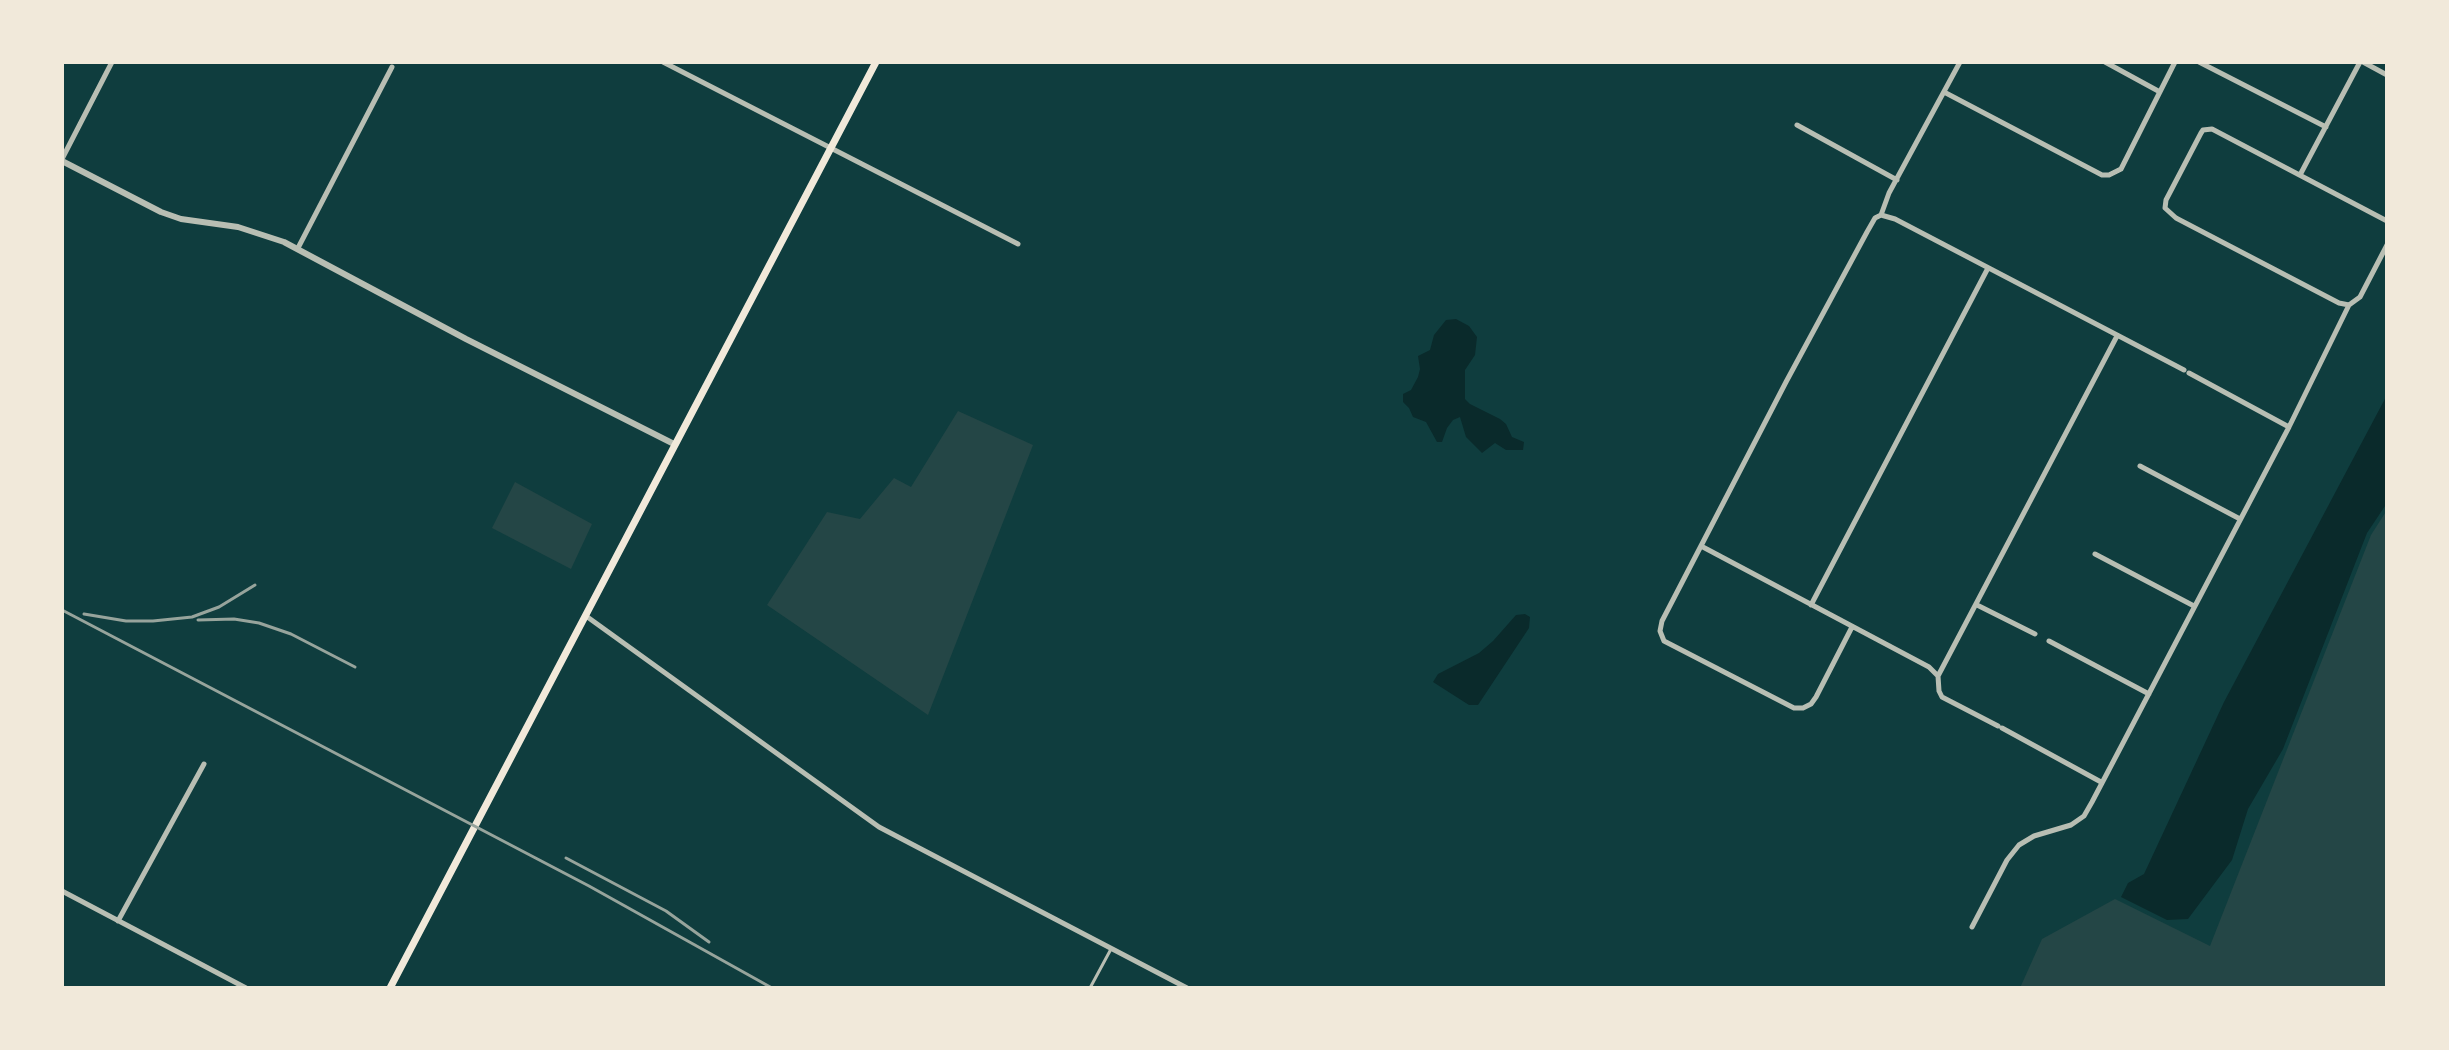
<!DOCTYPE html>
<style>
body{margin:0}
#map{position:relative;width:2449px;height:1050px;overflow:hidden;background:#0f3d3e;font-family:"Golos Text",sans-serif}
canvas{display:block}
.frame{position:absolute;inset:0;border:64px solid #f1e9da;pointer-events:none}
</style>
<div id="map">
<canvas width="2449" height="1050"></canvas>
<div class="frame"></div>
</div>
<script>
const context = document.querySelector('canvas').getContext('2d');
context.lineJoin = 'round';
function paint(path, color) {
  context.fillStyle = color;
  context.fill(path, 'evenodd');
}
function shape(rows) {
  const path = new Path2D();
  for (const r of rows) {
    path.moveTo(r[0], r[1]);
    for (let i = 2; i < r.length; i += 2) path.lineTo(r[i], r[i + 1]);
  }
  return path;
}
function stroke(path, color, width, dash) {
  context.strokeStyle = color;
  context.lineWidth = width;
  context.lineCap = dash ? 'butt' : 'round';
  context.setLineDash(dash || []);
  context.stroke(path);
}
paint(shape([
 [958,411,1033,445,928,715,767,605,827,512,860,519,894,478,911,487],
 [515,482,592,524,571,569,492,528],
 [2387,510,2387,988,2020,988,2042,939,2115,899,2210,946,2371,535]
]), '#244646');
paint(shape([
 [1456,319,1469,326,1477,337,1475,355,1465,370,1465,399,1470,404,1500,419,1506,424,1512,437,1524,442,1523,450,1506,450,1495,443,1482,453,1466,437,1460,417,1453,420,1447,428,1442,442,1437,442,1426,422,1413,417,1409,408,1403,402,1403,394,1411,390,1418,377,1420,369,1418,356,1430,350,1434,335,1446,320],
 [2387,395,2387,503,2367,533,2283,749,2248,809,2232,860,2188,919,2167,920,2121,897,2128,883,2144,874,2224,702],
 [1525,614,1530,617,1529,628,1478,705,1469,705,1433,682,1438,674,1479,653,1493,641,1516,615]
]), '#0a2a2b');
stroke(shape([
 [1090,988,1111,949]
]), '#b8beb3', 3);
stroke(shape([
 [663,62,1018,244],
 [2105,62,2160,92],
 [2199,62,2326,127],
 [2363,62,2387,75],
 [1944,92,2102,175,2109,175,2121,169,2175,62],
 [1797,125,1897,180],
 [62,159,112,62],
 [2300,175,2360,62],
 [1881,215,1895,219,2184,370],
 [298,248,392,67],
 [2349,305,2339,303,2176,218,2165,208,2166,200,2201,133,2203,130,2212,129,2387,221],
 [2189,373,2289,427],
 [2140,466,2240,519],
 [1701,546,1929,667,1938,676,1939,691,1942,697,1998,726],
 [2095,554,2194,606],
 [1811,605,1988,268],
 [1977,605,2035,634],
 [586,616,879,827,1187,988],
 [1852,627,1816,697,1811,704,1803,708,1794,708,1664,641,1660,631,1662,621,1786,382,1867,232,1875,218,1881,215,1889,193,1960,62],
 [2049,641,2149,694],
 [1938,676,2117,336],
 [2002,728,2101,782],
 [62,891,246,988],
 [118,921,204,764],
 [1972,927,2007,860,2019,845,2034,836,2071,825,2084,816,2092,802,2289,427,2349,305,2360,297,2387,245]
]), '#b8beb3', 5);
stroke(shape([
 [62,161,161,212,181,219,238,227,284,242,466,339,674,444]
]), '#b8beb3', 6);
stroke(shape([
 [390,988,876,62]
]), '#f1e9da', 7);
stroke(shape([
 [62,610,589,886,772,988],
 [84,614,126,621,153,621,192,617,219,607,255,585],
 [198,620,234,619,259,623,291,634,355,667],
 [566,858,666,911,709,942]
]), '#97a49c', 3);
</script>
